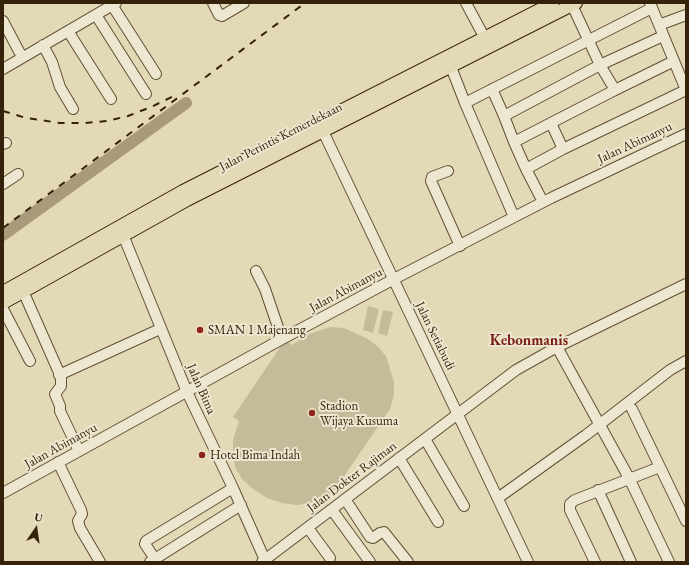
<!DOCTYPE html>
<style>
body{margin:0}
#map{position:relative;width:689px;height:565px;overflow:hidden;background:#e3d9b6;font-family:"EB Garamond",serif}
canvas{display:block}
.frame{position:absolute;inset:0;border:4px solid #34230a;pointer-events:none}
.north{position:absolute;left:16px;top:509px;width:40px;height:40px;-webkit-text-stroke:3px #ede6d0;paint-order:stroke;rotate:13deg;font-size:11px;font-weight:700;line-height:16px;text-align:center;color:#34230a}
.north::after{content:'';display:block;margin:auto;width:14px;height:18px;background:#34230a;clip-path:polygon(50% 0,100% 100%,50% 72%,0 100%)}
</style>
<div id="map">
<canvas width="689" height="565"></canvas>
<div class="frame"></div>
<div class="north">U</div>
</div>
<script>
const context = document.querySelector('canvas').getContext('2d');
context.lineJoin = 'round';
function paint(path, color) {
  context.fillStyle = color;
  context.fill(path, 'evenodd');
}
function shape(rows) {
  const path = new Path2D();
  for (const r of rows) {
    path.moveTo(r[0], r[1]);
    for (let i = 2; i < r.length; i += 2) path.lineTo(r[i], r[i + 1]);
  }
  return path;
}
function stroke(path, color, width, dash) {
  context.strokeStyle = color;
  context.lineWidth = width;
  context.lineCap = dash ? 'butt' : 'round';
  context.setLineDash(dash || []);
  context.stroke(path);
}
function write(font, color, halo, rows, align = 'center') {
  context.font = font + ' "EB Garamond",serif';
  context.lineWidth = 4;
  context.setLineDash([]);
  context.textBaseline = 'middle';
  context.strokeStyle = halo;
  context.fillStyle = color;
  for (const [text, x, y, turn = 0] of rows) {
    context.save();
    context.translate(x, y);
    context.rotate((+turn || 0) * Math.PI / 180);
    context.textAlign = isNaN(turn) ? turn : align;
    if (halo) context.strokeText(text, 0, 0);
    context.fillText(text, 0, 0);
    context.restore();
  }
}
paint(shape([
 [368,306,379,309,373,333,363,330],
 [383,310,393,312,387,336,378,333],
 [330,327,344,328,368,339,377,346,386,356,394,382,394,394,390,409,336,488,327,497,311,503,297,505,282,503,267,498,253,489,242,479,235,467,233,454,233,440,239,421,233,417,285,340,292,345,309,334]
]), '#c5ba99');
stroke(shape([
 [3,235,186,103]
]), '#a89b7c', 12);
const minor = shape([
 [213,3,219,15,222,16,244,3],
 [466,3,488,44],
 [650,3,686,90],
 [112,5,156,74],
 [572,5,600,65,615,90,674,61],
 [96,15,146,94],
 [3,21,22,57],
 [659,25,686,15],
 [68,31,111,99],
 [43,45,52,62,60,87,73,109],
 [451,67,465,103,652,8],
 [3,69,116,3],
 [492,89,504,116,600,65,663,36],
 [465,103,514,217],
 [504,116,514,142,615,90],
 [551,123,563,149],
 [320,125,528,562],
 [514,142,526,169,563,149,686,90],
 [3,144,6,143],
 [526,169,543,202],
 [448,171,432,177,431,181,460,246],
 [3,184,18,174],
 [121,230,187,392,233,488,265,560],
 [256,271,265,289,282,339],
 [23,291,61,377,61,386,55,394,60,406,60,411,79,451],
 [3,309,30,361],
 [557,347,629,478,669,562],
 [59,375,160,329],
 [632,409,660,467],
 [425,439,464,506],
 [399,458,438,522],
 [58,462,81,510,82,514,78,521,80,528,100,562],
 [598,490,631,562],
 [3,493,282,339,394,279,551,198,686,134],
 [498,498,586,435,670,370,686,361],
 [345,499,370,537,373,538,380,533,384,532,408,562],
 [332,510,370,562],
 [308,528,330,558],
 [155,559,145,544,146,541,233,488],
 [150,562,241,505],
 [262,562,516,370,557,347,686,284],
 [595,562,570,510,570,504,575,500,660,467,686,521]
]);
const major = shape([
 [3,292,183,191,553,3],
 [3,303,187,200,576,3]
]);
stroke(minor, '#605035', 12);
stroke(major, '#34230a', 14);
stroke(minor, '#ede6d0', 10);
stroke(major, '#e3d9b6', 12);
stroke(shape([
 [3,111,26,118,60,123,85,123,107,121,128,116,151,107,176,95],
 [3,228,305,3]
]), '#34230a', 2, [7, 7]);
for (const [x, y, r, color] of [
 [200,330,4,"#8f2418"],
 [312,413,4,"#8f2418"],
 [202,455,4,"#8f2418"]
]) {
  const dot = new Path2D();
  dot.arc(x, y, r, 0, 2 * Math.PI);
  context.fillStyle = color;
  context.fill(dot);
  stroke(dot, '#ede6d0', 1.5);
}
write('13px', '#34230a', '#ede6d0', [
 ["Jalan Perintis Kemerdekaan",281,137,-27],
 ["Jalan Abimanyu",635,143,-25],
 ["Jalan Abimanyu",346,290,-28],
 ["Jalan Setiabudi",435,336,64],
 ["Jalan Bima",201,389,66],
 ["Jalan Abimanyu",61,446,-29],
 ["Jalan Dokter Rajiman",352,477,-37]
]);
write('13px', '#34230a', '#ede6d0', [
 ["SMAN 1 Majenang",208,330],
 ["Stadion",320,406],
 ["Wijaya Kusuma",320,421],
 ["Hotel Bima Indah",210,455]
], 'left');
write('bold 15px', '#7a1f14', '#ede6d0', [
 ["Kebonmanis",529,341]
]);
</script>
